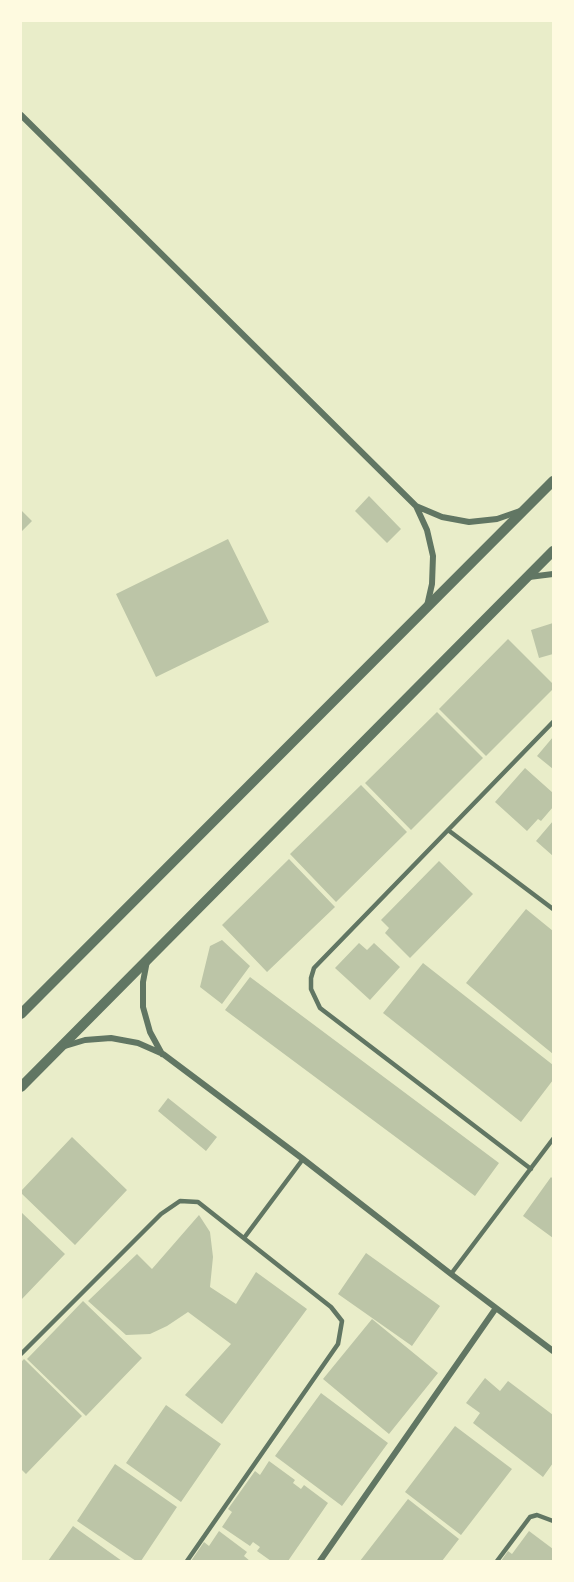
<!DOCTYPE html>
<style>
body{margin:0}
#map{position:relative;width:574px;height:1582px;overflow:hidden;background:#e9edc9;font-family:"Fira Sans Condensed",sans-serif}
canvas{display:block}
.frame{position:absolute;inset:0;border:22px solid #fefae0;pointer-events:none}
</style>
<div id="map">
<canvas width="574" height="1582"></canvas>
<div class="frame"></div>
</div>
<script>
const context = document.querySelector('canvas').getContext('2d');
context.lineJoin = 'round';
function paint(path, color) {
  context.fillStyle = color;
  context.fill(path, 'evenodd');
}
function shape(rows) {
  const path = new Path2D();
  for (const r of rows) {
    path.moveTo(r[0], r[1]);
    for (let i = 2; i < r.length; i += 2) path.lineTo(r[i], r[i + 1]);
  }
  return path;
}
function stroke(path, color, width, dash) {
  context.strokeStyle = color;
  context.lineWidth = width;
  context.lineCap = dash ? 'butt' : 'round';
  context.setLineDash(dash || []);
  context.stroke(path);
}
paint(shape([
 [369,496,401,529,387,543,355,511],
 [21,510,32,521,21,532],
 [228,539,269,622,156,677,116,594],
 [553,623,553,654,539,658,531,630],
 [508,639,553,684,553,689,486,756,439,709],
 [437,712,483,758,411,830,365,783],
 [553,737,553,769,537,756],
 [525,768,553,793,553,807,541,821,538,819,527,831,495,802],
 [361,785,407,832,336,902,290,854],
 [553,821,553,856,536,841],
 [289,859,335,907,267,972,222,925],
 [439,861,473,894,410,958,385,933,389,928,381,920],
 [526,909,553,931,553,1054,466,983],
 [222,940,250,966,222,1004,200,987,210,946],
 [359,943,367,950,374,943,400,967,370,1000,335,968],
 [423,963,553,1065,553,1080,521,1122,383,1013],
 [250,977,499,1163,475,1196,225,1010],
 [168,1098,217,1137,206,1151,158,1111],
 [72,1137,127,1190,75,1245,21,1193,21,1191],
 [551,1177,553,1179,553,1238,523,1216],
 [21,1212,65,1254,21,1300],
 [199,1215,210,1232,213,1257,210,1287,236,1304,256,1272,307,1309,222,1424,185,1395,231,1344,188,1312,167,1326,150,1334,126,1335,88,1301,137,1254,152,1269],
 [366,1253,440,1306,412,1346,338,1294],
 [83,1301,142,1358,86,1416,27,1359],
 [372,1319,438,1373,389,1434,323,1379],
 [24,1359,82,1416,26,1474,21,1469,21,1362],
 [485,1378,500,1391,508,1381,553,1415,553,1463,543,1477,473,1423,480,1413,466,1403],
 [321,1393,388,1443,342,1506,275,1456],
 [166,1405,221,1444,181,1502,126,1463],
 [455,1426,512,1469,461,1535,405,1492],
 [269,1461,295,1480,293,1483,301,1489,304,1485,328,1503,288,1561,271,1561,257,1551,260,1547,253,1542,250,1546,222,1527,232,1512,228,1509,255,1471,260,1475],
 [115,1464,177,1507,141,1561,136,1561,77,1521],
 [408,1499,459,1539,442,1561,360,1561],
 [73,1526,122,1561,48,1561],
 [219,1531,247,1552,244,1556,250,1561,191,1561,204,1542,209,1546],
 [529,1531,553,1549,553,1561,501,1561,508,1551,512,1554]
]), '#bcc5a7');
stroke(shape([
 [448,830,553,909],
 [531,1169,320,1008,311,989,311,978,314,968,553,722],
 [244,1238,303,1159],
 [451,1274,553,1139],
 [21,1354,161,1214,180,1201,198,1202,331,1307,342,1321,338,1344,187,1561],
 [497,1561,530,1517,537,1515,553,1521]
]), '#617663', 4.5);
stroke(shape([
 [21,115,416,506,427,530,433,556,432,584,427,606],
 [416,506,442,517,469,522,497,519,520,511],
 [529,577,553,574],
 [147,961,143,982,143,1007,150,1032,162,1054],
 [65,1046,85,1040,111,1038,138,1043,163,1054,303,1159,451,1274,553,1351],
 [320,1561,496,1308]
]), '#617663', 6);
stroke(shape([
 [21,1014,553,481],
 [21,1087,553,551]
]), '#617663', 10);
</script>
